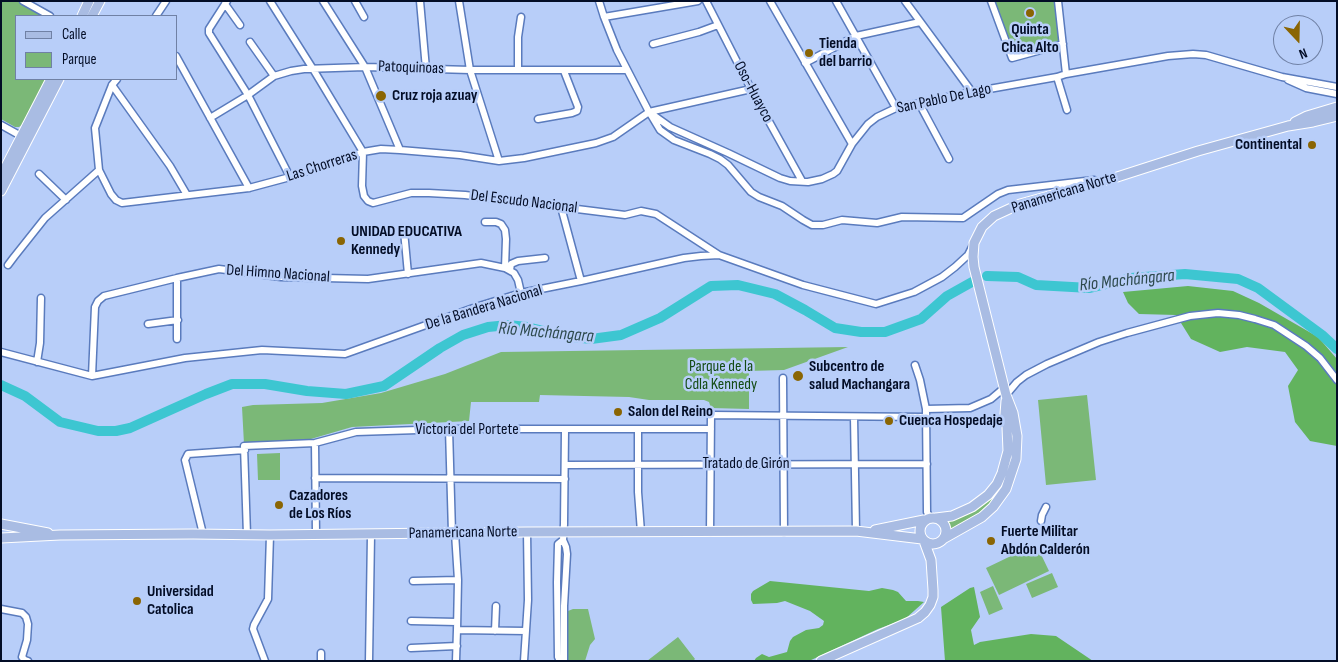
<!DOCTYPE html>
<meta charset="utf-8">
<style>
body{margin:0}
#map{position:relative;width:1338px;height:662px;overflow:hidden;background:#b8cef9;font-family:"Sofia Sans Condensed",sans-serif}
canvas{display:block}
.frame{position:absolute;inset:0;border:2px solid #030d26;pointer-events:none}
.legend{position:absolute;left:15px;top:15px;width:162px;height:65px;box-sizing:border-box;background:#b8cef9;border:1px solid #7081a5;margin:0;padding:6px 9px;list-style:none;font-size:15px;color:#030d26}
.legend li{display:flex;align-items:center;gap:10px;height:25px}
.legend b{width:25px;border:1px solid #7081a5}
.north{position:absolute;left:1273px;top:15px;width:50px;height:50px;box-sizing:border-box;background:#b8cef9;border:1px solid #7081a5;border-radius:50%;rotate:159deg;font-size:14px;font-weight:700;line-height:20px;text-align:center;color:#030d26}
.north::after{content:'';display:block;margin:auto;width:18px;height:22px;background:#8a6503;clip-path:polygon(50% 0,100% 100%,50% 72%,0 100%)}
</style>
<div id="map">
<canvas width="1338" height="662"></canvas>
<div class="frame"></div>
<ul class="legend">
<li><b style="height:6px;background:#a9bce3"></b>Calle</li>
<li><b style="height:14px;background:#7bb877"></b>Parque</li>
</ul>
<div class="north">N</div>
</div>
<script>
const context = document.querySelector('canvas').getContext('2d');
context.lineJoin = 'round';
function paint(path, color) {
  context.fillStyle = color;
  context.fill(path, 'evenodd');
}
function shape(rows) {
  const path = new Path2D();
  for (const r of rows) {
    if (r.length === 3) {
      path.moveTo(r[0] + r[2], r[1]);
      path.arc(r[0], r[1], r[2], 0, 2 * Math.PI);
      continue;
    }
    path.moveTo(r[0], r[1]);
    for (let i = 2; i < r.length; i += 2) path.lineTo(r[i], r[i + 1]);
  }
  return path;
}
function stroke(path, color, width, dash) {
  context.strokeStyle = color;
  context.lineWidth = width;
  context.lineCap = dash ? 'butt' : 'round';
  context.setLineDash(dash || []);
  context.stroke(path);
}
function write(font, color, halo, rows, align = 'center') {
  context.font = font + ' "Sofia Sans Condensed",sans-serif';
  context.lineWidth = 5;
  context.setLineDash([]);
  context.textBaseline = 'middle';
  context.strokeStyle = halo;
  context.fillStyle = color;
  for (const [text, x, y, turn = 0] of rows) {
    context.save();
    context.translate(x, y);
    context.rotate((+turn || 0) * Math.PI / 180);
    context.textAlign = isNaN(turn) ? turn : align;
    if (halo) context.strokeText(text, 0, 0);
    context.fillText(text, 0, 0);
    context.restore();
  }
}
paint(shape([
 [1,1,17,1,43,16,16,16,16,79,46,79,23,124,19,127,15,127,1,119],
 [994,1,1054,1,1059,44,1012,57],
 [848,347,784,370,749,371,749,409,711,408,709,402,704,400,649,400,629,397,540,395,539,402,471,402,469,421,352,427,304,441,244,444,242,407,253,405,322,403,381,393,445,374,501,352],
 [1087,395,1096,480,1046,485,1038,400],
 [280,453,280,480,258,480,257,454],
 [1005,478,1006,481,994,501,974,518,948,531,945,521,975,511,996,494],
 [1036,544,1049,571,999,595,986,568],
 [1052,573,1058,587,1032,598,1026,584],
 [993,586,1003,609,989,615,980,592],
 [573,609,588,609,595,639,590,645,585,661,568,661,568,611],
 [678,637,695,659,693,661,647,661]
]), '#7bb877');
paint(shape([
 [1188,286,1233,291,1259,303,1318,337,1337,359,1337,446,1310,441,1295,422,1288,386,1298,370,1285,352,1247,347,1220,352,1191,339,1176,315,1139,314,1128,303,1123,292],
 [770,581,869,591,882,588,893,590,898,592,906,601,918,601,924,602,905,619,878,629,809,661,754,661,756,658,762,654,769,657,787,652,790,641,793,637,806,630,819,628,823,625,824,621,810,611,785,601,777,603,753,604,751,600,751,594,753,591],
 [974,587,980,617,971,630,974,645,980,642,1031,634,1056,636,1093,661,945,661,941,607,970,588]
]), '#62b35e');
stroke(shape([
 [987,276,1018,277,1036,285,1090,288,1131,278,1185,274,1238,279,1258,288,1322,335,1337,349],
 [1,385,25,396,60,422,98,431,116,431,130,428,206,394,232,384,265,384,307,391,346,394,384,386,440,348,463,335,488,327,508,325,527,327,565,336,591,339,621,335,660,318,711,286,738,285,775,294,805,310,835,328,861,332,885,332,921,319,947,296,972,282]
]), '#3dc6d1', 10);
const minor = shape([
 [23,1,50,16],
 [227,1,209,29,209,33,248,95,290,177],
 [270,1,313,69,363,152,362,186,364,196,368,201,373,203,411,193,429,193,465,195,625,215,641,211,656,214,719,255],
 [323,1,365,67,400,150],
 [355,1,364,17],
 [420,1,426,69],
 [459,1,470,70,499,161],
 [599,1,604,17,617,50,649,112,670,127,728,153,780,178,790,181,808,182,822,179,833,174,837,171,852,144,868,124,877,117,896,108,972,92,1057,77,1066,74,1168,56,1193,54,1206,55,1282,77,1337,87],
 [706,1,751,89,802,181],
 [770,1,852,144],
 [836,1,896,108],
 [905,1,972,92],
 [991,1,1012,58,1063,44],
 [1058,1,1066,74],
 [225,4,240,25],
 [156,16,166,1],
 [604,17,698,1],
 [250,42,274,76],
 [653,44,699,32,718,25],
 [176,56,249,188],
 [805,63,856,36,920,22],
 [518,70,518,37,521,17],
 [1057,77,1067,110],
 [117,79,112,85,95,128,99,170,111,194,116,200,122,203,249,188,290,177,363,152,381,149,400,150,460,155,499,161,524,158,596,143,613,137,649,112,751,89],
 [1288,80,1306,88,1337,94],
 [112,85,170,166,187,195],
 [919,103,949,159],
 [651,115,660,130,674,140,710,154,720,159,728,165,751,192,759,197,782,206,803,220,812,225,823,225,842,220,877,223,902,217,963,218,998,194,1008,190,1094,180],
 [210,118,248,95,274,76,291,71,304,69,365,67,470,70,626,70],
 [538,119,572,113,577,111,578,107,564,71],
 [1,125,21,136],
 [39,174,66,200],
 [561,207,581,281],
 [485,222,496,222,501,224,505,230,506,239,505,268],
 [404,231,408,274],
 [8,265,14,257,45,218,99,170],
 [510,270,511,264,518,261,545,258],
 [177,278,177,339],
 [148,324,178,320],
 [1,352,92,376,185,358,262,350,345,354,479,306,521,293,581,281,684,258,701,256,719,255,803,285,876,304,914,292,942,277,955,267,968,255,973,245],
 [37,362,40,343,41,298],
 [915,365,920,380,926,409,927,512,930,518],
 [92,376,95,307,98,301,104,296,177,278,219,269,281,277,368,279,481,263,505,268,514,273,518,280,521,293],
 [783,378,784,532],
 [1006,395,1017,382,1026,375,1047,364,1099,342,1127,333,1190,316,1218,313,1239,315,1255,319,1274,325,1306,346,1320,358,1337,380],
 [926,409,970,408,991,399,1004,388],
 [854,417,856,531],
 [449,429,452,533],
 [638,430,638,492,641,532],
 [315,443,316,534],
 [565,465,927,464],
 [315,478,565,479],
 [1041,521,1042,515,1046,507],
 [710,532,711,415,926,417],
 [455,533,458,580,457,630,456,661],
 [203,534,185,460,188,454,245,450],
 [247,535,244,446,315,443,356,432,449,429,711,429],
 [563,540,566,547,567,554,564,606,564,661],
 [413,581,458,580],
 [1,609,22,613,26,617,28,624,27,640,22,657,25,660,28,661],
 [411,621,457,622],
 [457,630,526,631],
 [495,631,496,606],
 [411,648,457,646],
 [321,653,321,661],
 [265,661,253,629,254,625,268,599,270,535],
 [369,661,371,535],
 [524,661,528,600,527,532],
 [560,661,558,657,557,582,558,544,563,540,564,524,565,430]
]);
const major = shape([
 [82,16,89,1],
 [92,16,100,1],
 [1295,122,1307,116,1337,107],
 [1,176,51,79],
 [1,191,59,79],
 [933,531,13],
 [936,518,952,516,972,507,988,495,997,484,1002,473,1008,451,1007,427,1005,414,1006,401],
 [1,524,48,533],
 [875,530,924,520],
 [1,538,60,535,193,534,270,535,527,532,856,531,922,539],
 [943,539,982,517,993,507,1006,489,1016,459,1017,436,1013,413,1006,395,974,267,973,257,974,243,982,227,994,216,1020,204,1114,178,1198,151,1288,126,1313,122,1337,116],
 [821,661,918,618,925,612,930,605,933,597,933,590,931,560,924,541]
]);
stroke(minor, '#5a7bbd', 9);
stroke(major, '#fff', 11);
stroke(minor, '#fff', 6);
stroke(major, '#a9bce3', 9);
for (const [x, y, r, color] of [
 [1030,13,5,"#8a6503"],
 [809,53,5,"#8a6503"],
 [381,96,6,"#8a6503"],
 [1312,145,5,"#8a6503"],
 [341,241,5,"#8a6503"],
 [798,376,6,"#8a6503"],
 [618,412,5,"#8a6503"],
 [889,421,5,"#8a6503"],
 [279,505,5,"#8a6503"],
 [991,541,5,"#8a6503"],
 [137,601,5,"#8a6503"]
]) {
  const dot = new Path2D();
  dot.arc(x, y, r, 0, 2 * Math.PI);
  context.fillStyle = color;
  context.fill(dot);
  stroke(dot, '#b8cef9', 2);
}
write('bold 16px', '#030d26', '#b8cef9', [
 ["Quinta",1030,30,"center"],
 ["Chica Alto",1030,48,"center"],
 ["Tienda",819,44],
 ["del barrio",819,62],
 ["Cruz roja azuay",392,96],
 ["Continental",1302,145,"right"],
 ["UNIDAD EDUCATIVA",351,232],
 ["Kennedy",351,250],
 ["Subcentro de",809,367],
 ["salud Machangara",809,385],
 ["Salon del Reino",628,412],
 ["Cuenca Hospedaje",899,421],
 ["Cazadores",289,496],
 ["de Los Ríos",289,514],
 ["Fuerte Militar",1001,532],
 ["Abdón Calderón",1001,550],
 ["Universidad",147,592],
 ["Catolica",147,610]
], 'left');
write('16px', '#030d26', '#b8cef9', [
 ["Patoquinoas",411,68,2],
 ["Oso-Huayco",753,92,62],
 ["San Pablo De Lago",944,99,-12],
 ["Las Chorreras",322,166,-18],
 ["Panamericana Norte",1064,193,-17],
 ["Del Escudo Nacional",524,202,7],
 ["Del Himno Nacional",278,274,4],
 ["De la Bandera Nacional",484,308,-17],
 ["Victoria del Portete",467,430],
 ["Tratado de Girón",746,464],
 ["Panamericana Norte",463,533,-1]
]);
write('16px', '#134b13', '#b8cef9', [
 ["Parque de la",721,367],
 ["Cdla Kennedy",721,385]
]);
write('italic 18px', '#2e4a4d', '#b8cef9', [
 ["Río Machángara",1127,281,-6],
 ["Río Machángara",546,333,5]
]);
</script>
